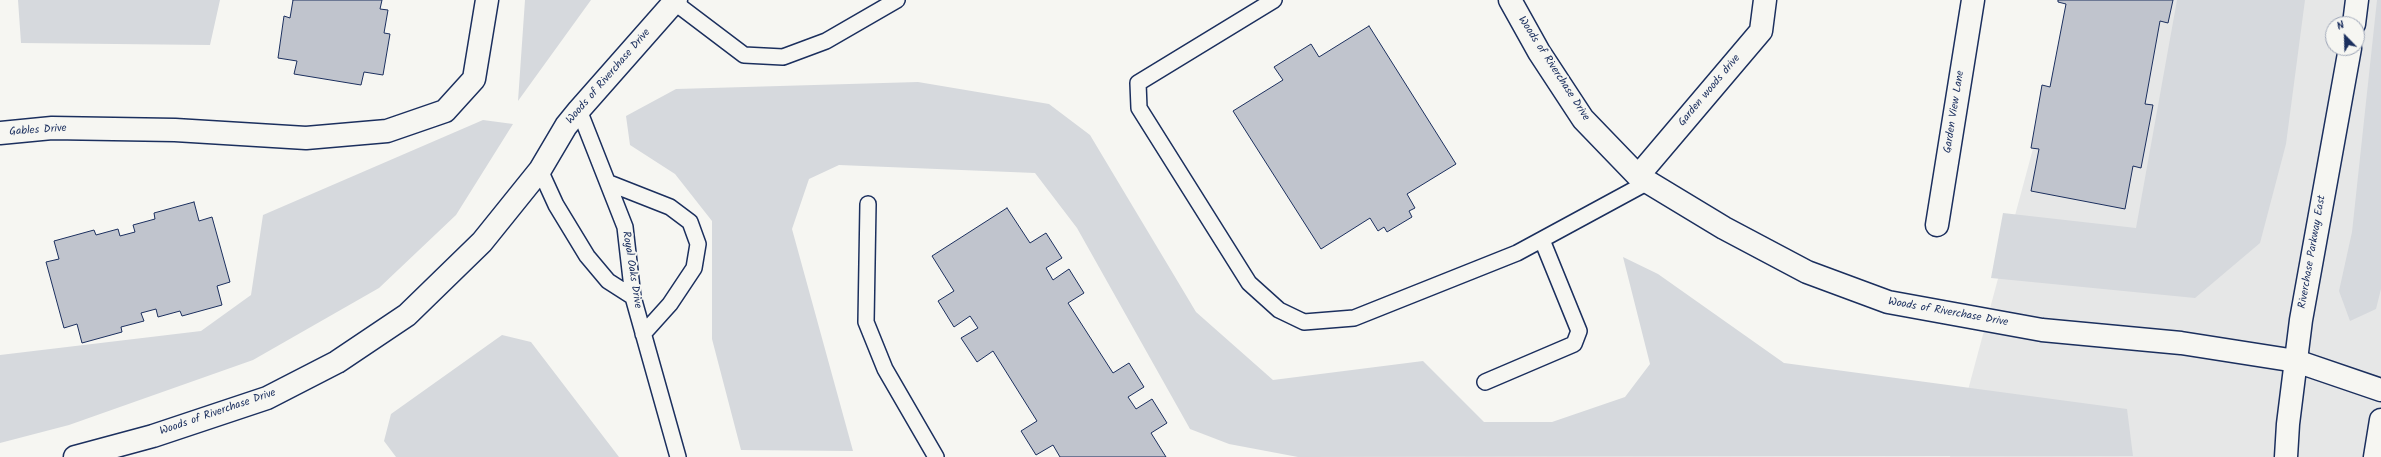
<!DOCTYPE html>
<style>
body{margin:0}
#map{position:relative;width:2381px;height:457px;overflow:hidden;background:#f6f6f2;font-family:Kalam,sans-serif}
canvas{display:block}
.north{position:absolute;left:2325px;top:16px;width:40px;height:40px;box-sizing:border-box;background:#f6f6f2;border:1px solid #9ea6b7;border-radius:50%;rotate:337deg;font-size:11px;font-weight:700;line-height:16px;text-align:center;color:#1b2f5e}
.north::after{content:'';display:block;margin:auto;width:14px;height:18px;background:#1b2f5e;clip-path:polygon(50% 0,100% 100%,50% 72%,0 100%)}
</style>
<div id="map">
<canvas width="2381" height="457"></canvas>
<div class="north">N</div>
</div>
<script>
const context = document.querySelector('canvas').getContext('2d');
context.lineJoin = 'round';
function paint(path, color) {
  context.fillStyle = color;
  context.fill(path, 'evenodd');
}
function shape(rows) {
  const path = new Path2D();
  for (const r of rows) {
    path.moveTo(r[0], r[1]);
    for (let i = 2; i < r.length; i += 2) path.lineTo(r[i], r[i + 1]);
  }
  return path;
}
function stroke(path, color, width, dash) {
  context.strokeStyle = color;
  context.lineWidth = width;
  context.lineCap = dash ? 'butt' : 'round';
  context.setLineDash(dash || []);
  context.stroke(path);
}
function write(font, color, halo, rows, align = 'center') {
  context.font = font + ' Kalam,sans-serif';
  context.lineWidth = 4;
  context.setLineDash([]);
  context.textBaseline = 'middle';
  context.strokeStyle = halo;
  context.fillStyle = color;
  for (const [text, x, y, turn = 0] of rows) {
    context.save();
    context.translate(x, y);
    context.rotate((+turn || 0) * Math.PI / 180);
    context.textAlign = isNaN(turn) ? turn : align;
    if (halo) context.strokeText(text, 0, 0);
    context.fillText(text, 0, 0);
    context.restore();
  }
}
paint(shape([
 [2073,0,2381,0,2381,457,1950,457],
 [2333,24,2357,24,2357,48,2333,48]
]), '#e6e7e7');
paint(shape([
 [18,0,220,0,210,45,21,43],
 [525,0,591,0,518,101],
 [2177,0,2305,0,2286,144,2260,243,2195,298,1991,278,2003,213,2136,228],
 [2377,0,2381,0,2381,289,2376,309,2350,321,2339,291,2352,232],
 [918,82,1049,104,1090,135,1196,312,1273,380,1423,361,1484,422,1552,422,1625,397,1650,364,1623,257,1658,274,1784,363,2127,409,2133,456,1298,457,1229,444,1190,429,1077,228,1035,173,839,165,809,179,792,229,853,451,741,450,712,339,712,221,675,174,630,145,626,116,676,89],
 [483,120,513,124,456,215,379,288,253,360,69,425,0,443,0,355,201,331,251,295,263,215],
 [502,335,531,342,619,457,396,457,384,441,391,414]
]), '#d6d9dd');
const building = shape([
 [293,0,382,0,380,9,388,10,384,33,390,34,383,75,364,72,361,85,294,74,297,61,278,58,284,16,290,18,293,0],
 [2058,0,2173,0,2168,23,2160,21,2145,104,2153,105,2141,168,2133,166,2125,209,2031,191,2039,149,2031,148,2042,85,2050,87,2066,4,2058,2,2058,0],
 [1369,26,1456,164,1407,194,1415,208,1409,211,1412,217,1387,232,1384,227,1378,231,1370,218,1321,249,1233,111,1283,80,1274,67,1311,44,1319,57,1369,26],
 [194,202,199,221,212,217,230,282,217,286,222,305,182,316,180,311,158,317,156,309,141,313,144,321,121,327,122,332,82,343,77,324,64,328,46,262,59,259,54,241,94,230,96,235,118,229,120,236,135,232,133,225,155,219,154,213,194,202],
 [1007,208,1030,243,1046,233,1062,258,1046,268,1053,280,1069,269,1084,293,1068,303,1113,373,1129,363,1144,387,1128,397,1136,409,1152,399,1167,423,1151,433,1166,457,1060,457,1053,445,1036,455,1021,431,1037,421,993,351,977,362,961,338,978,328,970,316,954,327,938,301,954,291,932,256,1007,208]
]);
paint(building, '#c0c4cd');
stroke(building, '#1b2f5e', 1);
const service = shape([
 [1274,0,1138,83,1139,108,1249,283,1279,310,1304,322,1354,318,1517,253,1648,182],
 [674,2,744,55,783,57,826,41,897,0],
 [579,110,625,227,633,297,678,457],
 [540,170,556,205,587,256,608,281,633,297],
 [609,183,670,207,690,222,698,244,694,268,670,304,643,334],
 [868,204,866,322,885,369,936,457],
 [1485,382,1574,344,1579,331,1542,240]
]);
const minor = shape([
 [1510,0,1539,52,1583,119,1638,176,1724,228,1807,272,1888,302,2042,330,2181,343,2296,361,2381,390],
 [0,133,52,128,175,130,306,138,387,131,445,111,474,79,487,0],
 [1638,176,1761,31,1765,0],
 [1937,225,1973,0],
 [75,457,153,436,267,398,337,362,407,315,482,242,540,170,566,126,579,110,676,0]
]);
const tertiary = shape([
 [2354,24,2357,0],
 [2286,457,2288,424,2301,320,2350,48],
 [2375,457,2381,420]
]);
stroke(service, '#1b2f5e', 18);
stroke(minor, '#1b2f5e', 25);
stroke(tertiary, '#1b2f5e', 25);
stroke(service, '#f6f6f2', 15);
stroke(minor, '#f6f6f2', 22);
stroke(tertiary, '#f6f6f2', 22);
write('11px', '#1b2f5e', '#f6f6f2', [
 ["Woods of Riverchase Drive",1553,69,57],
 ["Woods of Riverchase Drive",609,77,-49],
 ["Garden woods drive",1710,91,-50],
 ["Garden View Lane",1955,112,-81],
 ["Gables Drive",38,131,-4],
 ["Riverchase Parkway East",2313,252,-80],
 ["Royal Oaks Drive",631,270,81],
 ["Woods of Riverchase Drive",1948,313,10],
 ["Woods of Riverchase Drive",218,413,-19]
]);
</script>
